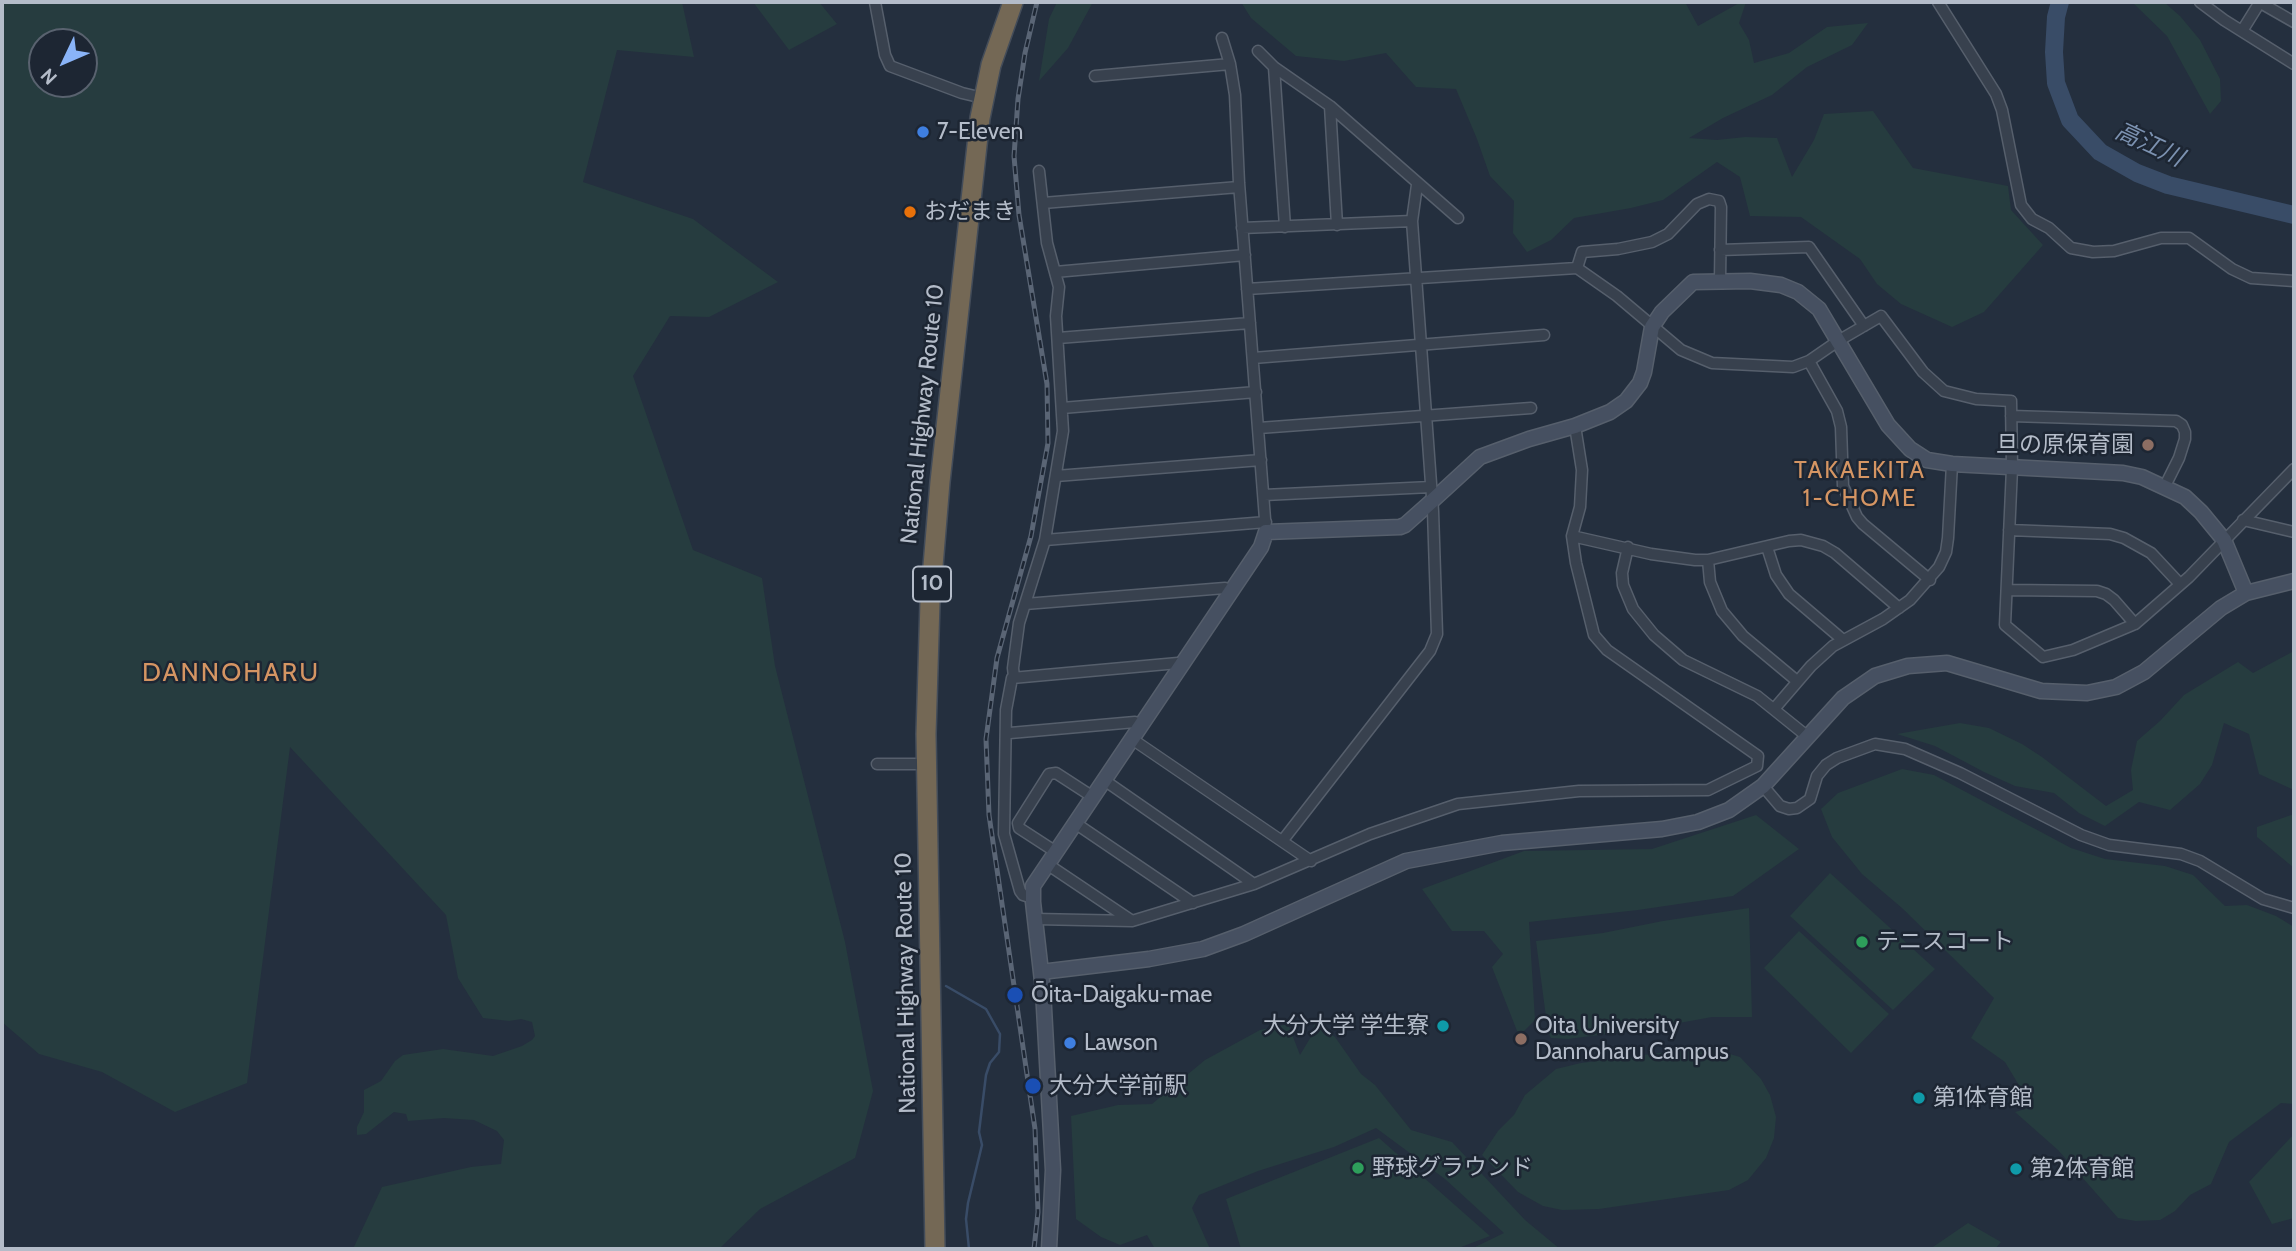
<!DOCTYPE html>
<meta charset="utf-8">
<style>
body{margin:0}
#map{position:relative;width:2296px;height:1251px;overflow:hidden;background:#242f3e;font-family:Cabin,sans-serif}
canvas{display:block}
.frame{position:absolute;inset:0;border:4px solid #b4bcc9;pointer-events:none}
.north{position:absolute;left:28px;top:28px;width:70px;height:70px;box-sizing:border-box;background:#1d2633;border:2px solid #59626f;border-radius:50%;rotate:226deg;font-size:19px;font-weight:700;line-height:28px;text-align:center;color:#b4bcc9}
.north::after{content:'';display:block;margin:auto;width:24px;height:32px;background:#8ab4f8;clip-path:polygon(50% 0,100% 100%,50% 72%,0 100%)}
</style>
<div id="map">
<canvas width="2296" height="1251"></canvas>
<div class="frame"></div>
<div class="north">N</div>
</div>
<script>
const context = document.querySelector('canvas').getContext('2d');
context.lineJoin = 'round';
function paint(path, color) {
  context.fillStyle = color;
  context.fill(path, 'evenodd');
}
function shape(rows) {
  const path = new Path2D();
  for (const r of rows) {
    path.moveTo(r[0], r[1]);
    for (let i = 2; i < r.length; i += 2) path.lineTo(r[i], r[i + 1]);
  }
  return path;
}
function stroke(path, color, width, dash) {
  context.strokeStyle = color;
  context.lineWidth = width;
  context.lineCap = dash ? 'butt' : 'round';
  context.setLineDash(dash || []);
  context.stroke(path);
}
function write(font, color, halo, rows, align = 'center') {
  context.font = font + ' Cabin,"Noto Sans JP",sans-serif';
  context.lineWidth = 5;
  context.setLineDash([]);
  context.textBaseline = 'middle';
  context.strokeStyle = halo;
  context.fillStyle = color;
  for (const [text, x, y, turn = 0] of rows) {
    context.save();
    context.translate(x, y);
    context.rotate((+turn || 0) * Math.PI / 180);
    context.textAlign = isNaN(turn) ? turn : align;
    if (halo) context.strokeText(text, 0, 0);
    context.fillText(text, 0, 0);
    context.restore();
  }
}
paint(shape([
 [2,2,682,2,694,57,617,50,583,182,693,219,778,282,709,317,670,316,633,376,693,550,762,578,775,666,845,942,873,1091,855,1158,760,1209,719,1249,353,1249,382,1187,471,1167,501,1164,504,1140,497,1131,474,1120,444,1118,408,1121,406,1114,394,1112,366,1134,357,1135,357,1127,364,1112,364,1090,381,1081,395,1061,403,1055,443,1049,493,1056,522,1046,532,1040,535,1036,532,1022,521,1019,509,1021,483,1018,458,978,446,915,290,747,247,1083,175,1112,102,1072,39,1054,2,1022],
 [42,42,84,42,84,84,42,84],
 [753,2,819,2,837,24,789,50],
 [1057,2,1093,2,1068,48,1039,81,1049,19],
 [1241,2,1685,2,1698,26,1741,2,1746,2,1739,23,1749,40,1754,63,1789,53,1827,27,1868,23,1852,45,1807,67,1772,95,1723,118,1689,138,1717,140,1745,137,1777,138,1792,177,1814,140,1824,114,1873,111,1913,168,2008,186,2011,210,2043,245,1984,312,1952,327,1901,304,1877,284,1860,259,1801,217,1750,216,1740,177,1717,162,1663,200,1631,208,1574,218,1551,240,1527,252,1513,233,1514,201,1490,176,1477,139,1456,89,1416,87,1386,53,1344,61,1296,56,1251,18],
 [2132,2,2164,2,2180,16,2200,40,2220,79,2221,101,2210,114,2167,36],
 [2294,651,2294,790,2259,774,2249,734,2224,723,2212,765,2200,784,2170,810,2139,802,2105,826,2079,813,2054,793,2015,786,1984,772,1935,746,1897,734,1960,723,1989,728,2022,744,2042,757,2106,806,2133,790,2131,770,2137,741,2160,721,2184,695,2238,662,2253,673],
 [1902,769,1934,775,2071,848,2105,859,2165,866,2193,875,2225,906,2247,905,2276,916,2294,927,2294,1104,2281,1103,2229,1142,2211,1184,2190,1195,2175,1211,2160,1220,2136,1221,2118,1218,2058,1150,2015,1112,2032,1107,2005,1062,1971,1038,1994,998,1902,908,1862,874,1832,837,1821,809,1838,793],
 [2294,814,2294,868,2257,837,2257,827],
 [1756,815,1799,849,1733,896,1638,910,1529,922,1535,1020,1519,1036,1492,967,1503,954,1484,931,1452,931,1422,889,1524,851,1652,849],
 [1830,873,1935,969,1893,1010,1790,916],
 [1749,908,1752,1017,1712,1017,1652,1028,1568,1039,1551,1038,1548,1032,1536,941,1603,933,1663,921],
 [1799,931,1889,1014,1851,1053,1764,968],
 [1314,1023,1335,1037,1361,1074,1375,1085,1411,1130,1452,1142,1525,1220,1560,1249,1471,1249,1504,1233,1445,1179,1376,1128,1334,1147,1258,1171,1199,1195,1192,1208,1210,1249,1155,1249,1147,1235,1120,1245,1101,1237,1076,1219,1071,1116,1118,1105,1152,1104,1205,1060,1260,1030,1288,1024,1300,1055,1312,1035],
 [1706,1047,1740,1057,1761,1079,1770,1095,1776,1117,1774,1138,1766,1158,1748,1180,1729,1190,1599,1209,1562,1210,1543,1206,1518,1192,1482,1155,1498,1131,1514,1115,1525,1095,1556,1069,1581,1063],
 [2294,1134,2294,1218,2272,1224,2249,1182],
 [1379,1138,1490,1236,1456,1249,1241,1249,1226,1199],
 [1968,1223,2001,1242,1995,1249,1930,1249]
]), '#263c3f');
stroke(shape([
 [946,986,986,1009,1000,1034,999,1052,990,1063,986,1075,979,1132,982,1145,968,1203,966,1219,969,1249]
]), '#394c67', 2.5);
stroke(shape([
 [2060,2,2056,17,2054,52,2056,83,2070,120,2100,152,2137,173,2168,185,2294,215]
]), '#394c67', 18);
const street = shape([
 [875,2,885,55,890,66,962,93,983,98],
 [1938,2,1996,94,2002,110,2021,205,2032,219,2049,228,2071,248,2093,252,2114,251,2161,238,2189,238,2232,269,2251,278,2294,281],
 [2200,2,2224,20,2294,64],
 [2259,2,2294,22],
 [2242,31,2260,2],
 [1222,38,1230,64,1235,95,1239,183,1266,532],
 [1258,51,1274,67,1330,106,1458,218],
 [1274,67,1285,227],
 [1095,76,1230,64],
 [1330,106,1337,225],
 [1043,203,1239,187],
 [1242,228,1412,221],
 [1720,250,1809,247,1864,326],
 [1577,268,1582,252,1618,249,1652,242,1668,234,1697,204,1709,199,1719,201,1721,207,1720,280],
 [1055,272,1245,255],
 [1247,289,1577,268,1617,296,1681,350,1712,363,1793,367,1809,361,1838,341,1881,316,1923,372,1944,391,1976,399,2011,401,2012,468,2005,625,2043,657,2073,650,2135,624,2189,577,2294,469],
 [1058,338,1250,323],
 [1253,358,1544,335],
 [1809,361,1837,411,1841,427,1843,486,1857,517,1863,524,1930,580],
 [1062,408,1256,392],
 [2011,416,2176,421,2182,425,2185,432,2185,439,2179,458,2165,486],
 [1259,428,1531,408],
 [1056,476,1261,460],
 [1264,495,1431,487],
 [2243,520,2294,532],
 [2009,530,2110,534,2124,538,2151,553,2179,583],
 [1572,536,1651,554,1695,560,1708,560,1789,541,1801,540,1823,546,1835,553,1899,608],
 [1045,540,1266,522],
 [1628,547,1622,573,1623,585,1633,609,1654,635,1683,660,1757,696,1808,737],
 [1767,547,1776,575,1789,594,1843,640],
 [1708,560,1710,582,1722,611,1743,636,1797,681],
 [2007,590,2097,591,2106,594,2114,600,2135,624],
 [1025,604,1225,588,1231,592],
 [1014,677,1013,668,1019,623,1045,540,1063,431,1056,316,1059,287,1047,243,1039,171],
 [1774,709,1811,666,1833,646,1883,619,1910,600,1939,567,1946,552,1948,538,1952,464],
 [1010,733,1135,722,1141,725],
 [1132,739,1311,861],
 [877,764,927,764],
 [1104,780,1254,884],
 [1763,786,1780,806,1789,809,1797,808,1810,799,1817,776,1826,765,1837,758,1875,744,1905,749,1960,773,2081,835,2109,845,2181,854,2200,861,2263,899,2294,908],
 [1075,823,1193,903],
 [1283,840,1430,651,1437,634,1433,511,1412,221,1417,185],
 [1056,852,1019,828,1018,823,1049,774,1056,773,1093,797],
 [1047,864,1132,921],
 [1033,898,1023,895,1020,891,1004,834,1006,710,1012,678,1178,663,1181,666],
 [1035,919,1132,921,1254,884,1370,834,1458,804,1579,791,1708,790,1757,766,1758,756,1607,650,1594,635,1576,563,1572,536,1580,507,1582,470,1575,426]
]);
const secondary = shape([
 [1041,972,1149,959,1203,949,1244,934,1406,861,1502,843,1662,829,1698,822,1729,810,1763,786,1843,698,1875,676,1908,666,1947,663,2041,691,2087,693,2116,687,2144,672,2221,608,2246,593,2294,581],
 [1049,1249,1053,1170,1043,990,1033,902,1033,886,1261,547,1266,532,1400,527,1405,525,1432,501,1480,457,1529,439,1575,426,1610,412,1626,401,1640,383,1644,372,1652,327,1662,312,1693,282,1750,281,1781,285,1798,292,1819,309,1888,425,1910,449,1927,460,1952,464,2123,473,2142,477,2185,497,2201,512,2224,540,2246,593]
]);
const highway = shape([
 [935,1249,926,734,930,602,940,482,980,118,991,65,1013,2]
]);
stroke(street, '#565f6c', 13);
stroke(secondary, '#565f6c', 17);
stroke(highway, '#434c59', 22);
stroke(street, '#38414e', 10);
stroke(secondary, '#465061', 14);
stroke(highway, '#746855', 19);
const rail = shape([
 [1034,1249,1038,1212,1035,1129,989,815,986,739,997,658,1031,536,1048,443,1047,384,1019,215,1014,156,1018,99,1025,53,1037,2]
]);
stroke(rail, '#5a6575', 5);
stroke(rail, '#1d2633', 2.5, [8]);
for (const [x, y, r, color] of [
 [923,132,7,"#3f7fe0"],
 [910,212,7,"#e8710a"],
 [2148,445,7,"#8d6e63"],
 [1862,942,7,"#2e9e5b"],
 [1015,995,9,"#1a4fb4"],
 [1443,1026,7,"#0f9aa8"],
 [1521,1039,7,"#8d6e63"],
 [1070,1043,7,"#3f7fe0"],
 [1033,1086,9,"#1a4fb4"],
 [1919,1098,7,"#0f9aa8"],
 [1358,1168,7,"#2e9e5b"],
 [2016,1169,7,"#0f9aa8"]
]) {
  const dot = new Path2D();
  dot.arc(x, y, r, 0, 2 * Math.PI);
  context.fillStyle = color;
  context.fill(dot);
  stroke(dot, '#1d2633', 2.5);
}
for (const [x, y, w] of [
 [932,584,38]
]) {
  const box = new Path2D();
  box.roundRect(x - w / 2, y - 17.5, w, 35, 5);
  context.fillStyle = '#1d2633';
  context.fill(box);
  stroke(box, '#b4bcc9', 2);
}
write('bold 21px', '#b4bcc9', null, [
 ["10",932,584]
]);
write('23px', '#b4bcc9', '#1d2633', [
 ["7-Eleven",937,132],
 ["おだまき",924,212],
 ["旦の原保育園",2134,445,"right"],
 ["テニスコート",1876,942],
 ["Ōita-Daigaku-mae",1031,995],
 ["大分大学 学生寮",1429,1026,"right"],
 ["Oita University",1535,1026],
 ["Dannoharu Campus",1535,1052],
 ["Lawson",1084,1043],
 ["大分大学前駅",1049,1086],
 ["第1体育館",1933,1098],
 ["野球グラウンド",1372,1168],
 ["第2体育館",2030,1169]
], 'left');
write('23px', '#b4bcc9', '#1d2633', [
 ["National Highway Route 10",923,414,-84],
 ["National Highway Route 10",906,983,-91]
]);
write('italic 24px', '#7c92b1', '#1d2633', [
 ["高江川",2149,145,25]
]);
context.letterSpacing = '2px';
write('24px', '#d59563', '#1d2633', [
 ["TAKAEKITA",1860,471],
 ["1-CHOME",1860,499]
]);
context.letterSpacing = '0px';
context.letterSpacing = '2px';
write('26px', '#d59563', '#1d2633', [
 ["DANNOHARU",231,673]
]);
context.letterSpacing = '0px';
</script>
